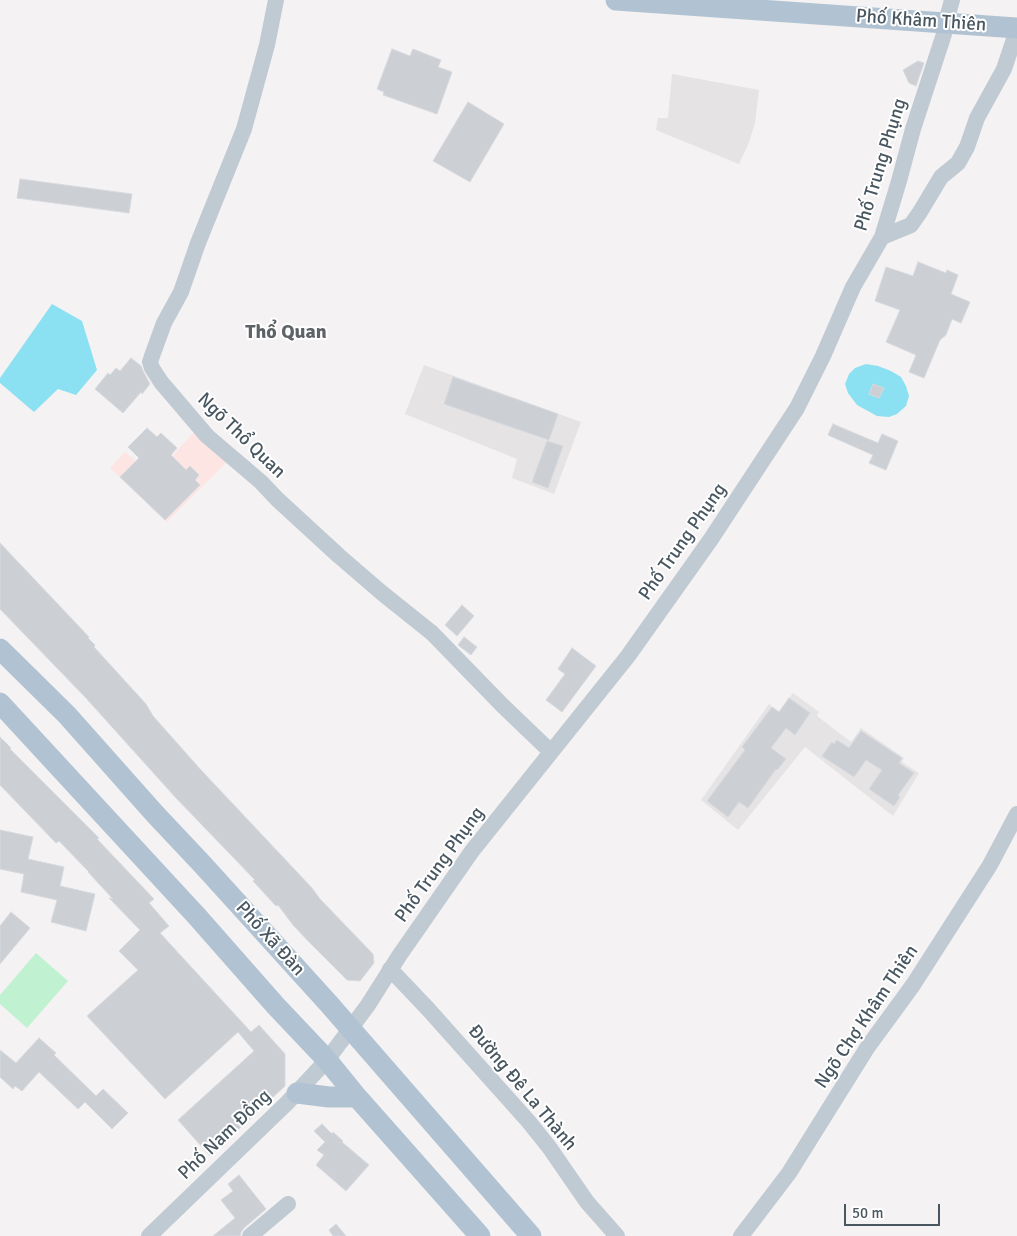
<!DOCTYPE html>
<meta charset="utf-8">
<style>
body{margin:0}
#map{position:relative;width:1017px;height:1236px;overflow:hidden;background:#f4f2f2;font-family:Signika,sans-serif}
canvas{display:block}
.scale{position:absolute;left:844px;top:1204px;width:96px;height:22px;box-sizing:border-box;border:2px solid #495761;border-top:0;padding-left:6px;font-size:15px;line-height:18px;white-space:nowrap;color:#495761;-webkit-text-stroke:4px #fff;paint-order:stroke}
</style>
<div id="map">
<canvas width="1017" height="1236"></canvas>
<div class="scale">50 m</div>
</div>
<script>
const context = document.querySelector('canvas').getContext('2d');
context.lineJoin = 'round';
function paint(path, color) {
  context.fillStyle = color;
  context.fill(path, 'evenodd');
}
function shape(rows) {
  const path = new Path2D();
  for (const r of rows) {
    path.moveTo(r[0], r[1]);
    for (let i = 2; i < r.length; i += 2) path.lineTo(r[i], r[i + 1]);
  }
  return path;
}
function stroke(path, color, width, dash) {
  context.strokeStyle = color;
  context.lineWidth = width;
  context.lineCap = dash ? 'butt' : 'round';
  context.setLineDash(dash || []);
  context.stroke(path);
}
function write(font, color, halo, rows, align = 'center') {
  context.font = font + ' Signika,sans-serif';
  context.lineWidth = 4;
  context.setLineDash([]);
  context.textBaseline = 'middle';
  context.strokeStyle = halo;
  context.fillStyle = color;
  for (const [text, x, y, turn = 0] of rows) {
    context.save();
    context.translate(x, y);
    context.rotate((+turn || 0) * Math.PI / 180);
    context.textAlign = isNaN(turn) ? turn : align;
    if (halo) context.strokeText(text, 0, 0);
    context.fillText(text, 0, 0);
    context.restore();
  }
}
paint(shape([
 [672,74,759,90,755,123,748,145,739,164,656,130,658,118,668,118],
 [424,365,581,422,554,494,512,478,517,459,405,414],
 [793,693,819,712,817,716,851,742,861,728,904,758,902,762,919,773,893,816,805,747,738,830,701,800,769,704,779,712]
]), '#e5e3e4');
paint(shape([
 [195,431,228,461,167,522,110,468,125,452,154,476]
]), '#fde5e4');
paint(shape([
 [36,953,68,981,27,1028,0,1004,0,995]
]), '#c0f2d1');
paint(shape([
 [52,304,82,321,97,370,76,395,58,389,34,412,0,383,0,378],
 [866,364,878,366,891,371,901,377,906,386,909,396,906,406,897,414,889,417,877,416,857,405,848,393,845,384,849,374,855,368]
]), '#8be1f1');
const building = shape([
 [392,49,410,56,413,49,441,60,438,67,452,72,437,114,383,95,384,92,377,89,392,49],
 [918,61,924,63,916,86,909,83,903,70,918,61],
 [468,102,504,124,470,182,433,161,468,102],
 [20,179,132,194,129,213,17,198,20,179],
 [918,262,946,273,947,270,958,275,951,294,970,302,961,323,952,319,946,335,940,340,924,378,909,372,916,355,886,342,900,310,875,301,886,267,913,276,918,262],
 [131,358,141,366,144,373,150,384,142,394,141,392,123,413,95,389,108,373,110,375,116,368,120,371,131,358],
 [453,377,558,414,549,440,444,404,453,377],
 [873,384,884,388,879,398,869,394,873,384],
 [833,424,878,443,882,434,898,441,886,470,869,463,873,455,828,435,833,424],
 [147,428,157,437,161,433,177,448,171,455,186,470,190,466,199,475,195,480,200,485,165,520,120,477,139,458,128,447,147,428],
 [547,441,563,446,548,488,532,482,547,441],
 [0,543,89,637,88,638,95,645,94,647,146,704,153,716,201,770,312,888,320,899,373,954,374,963,360,981,347,980,310,943,293,925,278,905,276,906,253,881,255,880,176,798,85,697,0,609,0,543],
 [462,605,474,616,457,636,445,625,462,605],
 [464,637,477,647,471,655,458,645,464,637],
 [572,648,596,666,562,712,546,700,565,674,558,669,572,648],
 [789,698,810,713,795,735,786,728,771,748,786,759,777,770,776,769,748,808,739,802,728,817,707,801,745,750,742,747,772,707,779,712,789,698],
 [861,731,902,758,899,763,914,773,898,795,900,797,894,806,869,789,882,770,866,760,854,777,822,756,832,742,834,744,837,740,849,748,861,731],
 [0,737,11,748,10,749,99,838,97,839,154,899,149,903,169,926,160,933,251,1032,259,1025,285,1054,285,1086,210,1156,178,1120,254,1051,238,1032,165,1099,87,1016,138,970,119,951,140,930,109,898,113,899,88,872,90,873,59,841,56,843,0,785,0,737],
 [0,830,33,837,28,859,64,867,60,886,95,894,86,931,51,922,57,900,21,892,24,874,0,869,0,830],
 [11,912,30,928,0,964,0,926,11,912],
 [39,1038,56,1053,54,1055,96,1096,103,1089,128,1113,112,1129,85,1102,78,1109,39,1072,22,1091,15,1086,13,1089,0,1077,0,1050,16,1063,39,1038],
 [322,1124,332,1134,333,1132,343,1141,342,1142,369,1165,346,1191,316,1165,324,1155,317,1150,325,1142,314,1131,322,1124],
 [239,1175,266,1209,244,1228,241,1232,240,1236,213,1236,235,1218,221,1200,233,1191,228,1184,239,1175],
 [336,1224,346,1236,333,1236,329,1230,336,1224]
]);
paint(building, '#ccd0d5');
stroke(building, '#d6d9de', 1);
stroke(shape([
 [276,0,267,45,244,129,198,243,181,292,164,323,152,356,150,362,152,368,161,382,207,436,261,482,277,499,339,556,382,593,432,633,502,705,551,752],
 [882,237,911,225,920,212,941,177,958,163,967,147,977,118,1004,69,1017,30],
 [390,969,428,1009,529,1122,549,1147,587,1202,617,1236],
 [149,1236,287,1103,327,1060,368,1005,399,956,472,851,628,656,711,539,797,408,823,356,853,287,882,237,899,181,913,129,944,34,946,22,952,0],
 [250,1236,288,1204],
 [741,1236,789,1173,867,1048,913,985,990,865,1017,814]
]), '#c0cad2', 16);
stroke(shape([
 [616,0,1017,28],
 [0,649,67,715,155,814,203,865,329,1004,531,1236],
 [0,703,194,913,275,1005,327,1060,357,1097,480,1236],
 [297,1093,329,1097,357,1097]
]), '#b1c3d2', 21);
write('19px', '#495761', '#fff', [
 ["Phố Khâm Thiên",921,21,4],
 ["Phố Trung Phụng",881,165,-73],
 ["Ngõ Thổ Quan",241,436,44],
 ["Phố Trung Phụng",683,542,-55],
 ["Phố Trung Phụng",440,865,-54],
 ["Phố Xã Đàn",270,939,48],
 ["Ngõ Chợ Khâm Thiên",867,1017,-56],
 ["Đường Đê La Thành",522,1088,50],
 ["Phố Nam Đồng",225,1135,-44]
]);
write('bold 20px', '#5e6368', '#fff', [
 ["Thổ Quan",286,333]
]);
</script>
